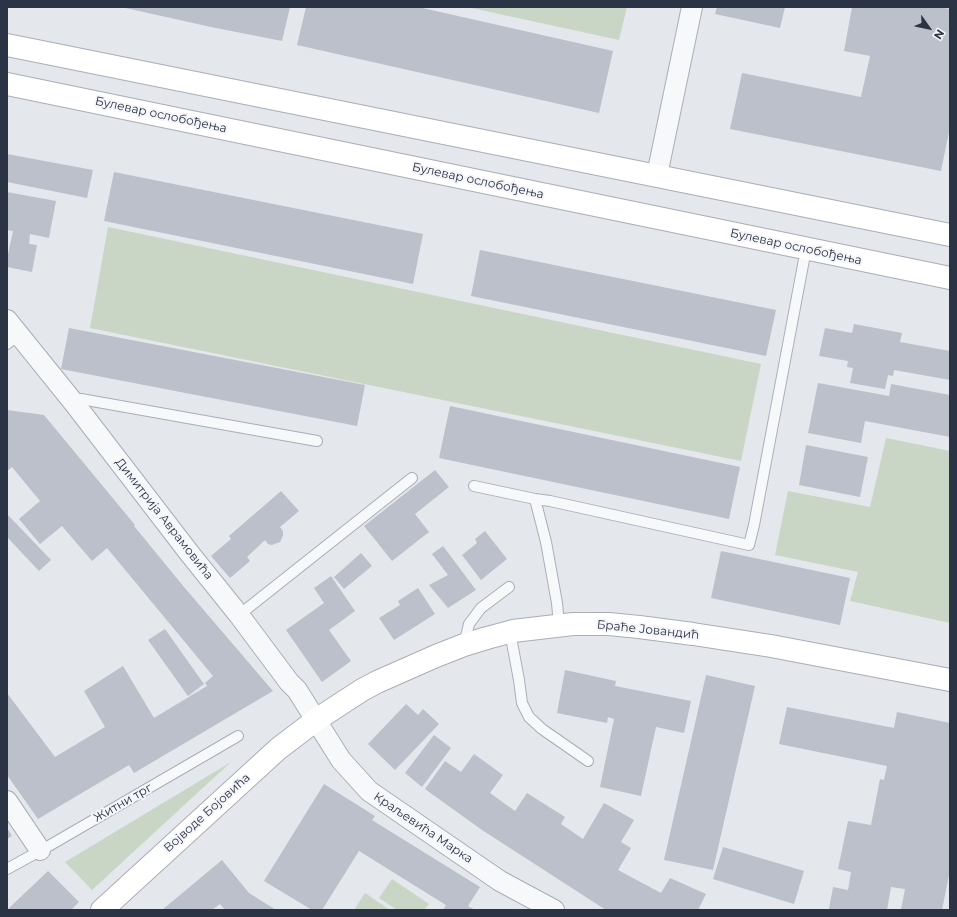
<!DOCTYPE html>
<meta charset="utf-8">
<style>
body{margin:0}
#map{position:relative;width:957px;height:917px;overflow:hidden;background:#e4e7ec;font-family:Montserrat,sans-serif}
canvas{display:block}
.frame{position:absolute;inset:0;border:8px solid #2b3445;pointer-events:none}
.north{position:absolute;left:909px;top:8px;width:40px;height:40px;-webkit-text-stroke:3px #f4f6f9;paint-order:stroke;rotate:123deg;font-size:11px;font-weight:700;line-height:16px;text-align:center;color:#2b3445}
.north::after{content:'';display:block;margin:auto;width:14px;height:18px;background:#2b3445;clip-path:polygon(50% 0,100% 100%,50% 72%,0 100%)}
</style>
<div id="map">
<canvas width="957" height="917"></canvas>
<div class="frame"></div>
<div class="north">N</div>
</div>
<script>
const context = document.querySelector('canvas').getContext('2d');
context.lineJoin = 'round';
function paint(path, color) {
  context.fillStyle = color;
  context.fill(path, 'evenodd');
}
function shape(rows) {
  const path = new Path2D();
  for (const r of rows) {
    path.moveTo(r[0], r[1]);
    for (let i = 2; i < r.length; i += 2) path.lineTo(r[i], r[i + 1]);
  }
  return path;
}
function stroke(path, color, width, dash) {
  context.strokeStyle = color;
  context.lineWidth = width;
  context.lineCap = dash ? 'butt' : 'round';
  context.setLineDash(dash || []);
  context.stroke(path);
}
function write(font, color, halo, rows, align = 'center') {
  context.font = font + ' Montserrat,sans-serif';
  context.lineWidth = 4;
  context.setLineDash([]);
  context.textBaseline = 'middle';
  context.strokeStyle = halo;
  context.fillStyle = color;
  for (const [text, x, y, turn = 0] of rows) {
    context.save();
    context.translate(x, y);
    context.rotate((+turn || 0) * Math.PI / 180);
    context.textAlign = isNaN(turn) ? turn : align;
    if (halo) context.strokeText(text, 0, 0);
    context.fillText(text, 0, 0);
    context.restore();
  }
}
paint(shape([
 [467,7,627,7,619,40],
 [108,227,761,364,741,461,90,328],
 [886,438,950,451,950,623,850,601,858,572,775,555,788,491,870,507],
 [231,762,92,890,65,862],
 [392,879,429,904,424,910,397,910,379,898],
 [365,893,390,910,354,910]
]), '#c9d6c5');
paint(shape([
 [121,7,290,7,282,41,211,27],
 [306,7,418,7,613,51,599,113,297,45],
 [717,7,785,7,780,28,715,14],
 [852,7,938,7,950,9,950,127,941,171,730,129,742,73,861,97,870,56,844,51],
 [7,154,93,170,87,198,7,182],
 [114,172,423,234,413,284,104,221],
 [7,192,56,201,49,238,30,234,29,244,37,245,32,272,7,267,7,259,13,231,7,230],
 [480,250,776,310,766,356,471,296],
 [854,324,902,333,900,342,950,351,950,380,894,370,893,376,888,375,885,389,850,383,853,368,847,367,848,361,819,356,825,328,852,333],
 [69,328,365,385,357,426,61,369],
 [818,383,889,396,891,384,950,395,950,437,865,421,861,443,808,433],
 [450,406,740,467,729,519,439,458],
 [7,410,44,415,135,525,134,526,184,587,273,691,134,773,129,765,38,819,7,775,7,693,55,757,105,727,84,691,123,666,154,718,207,686,205,683,213,676,107,548,92,561,62,526,40,544,19,519,40,501,12,467,7,471],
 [806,445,868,457,860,497,799,485],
 [435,470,449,487,415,514,429,532,392,561,364,526],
 [281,491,299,511,280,527,283,531,283,535,282,538,280,542,272,545,268,544,265,540,247,557,250,561,230,578,211,556,231,539,229,536],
 [7,514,51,560,39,571,7,537],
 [485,531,507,559,481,580,462,555,477,543,475,539],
 [443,546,476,590,448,608,429,585,448,575,432,554],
 [721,551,850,578,840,625,711,598],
 [361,553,372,566,344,589,334,577],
 [331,576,355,611,329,630,351,661,322,682,286,630,324,603,314,588],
 [418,588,435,614,394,640,379,618,400,605,398,601],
 [165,629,204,684,188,696,148,640],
 [565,670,616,681,615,686,691,701,684,733,656,727,641,796,600,787,614,719,608,717,607,723,557,713],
 [706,675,755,686,713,870,664,860],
 [406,704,418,715,423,709,439,724,395,770,368,744],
 [787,707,894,728,897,712,950,723,949,791,950,791,950,870,942,910,901,910,905,889,891,887,887,910,833,910,829,909,833,887,848,890,851,872,838,869,848,821,871,825,880,779,884,780,887,766,779,744],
 [434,735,451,748,422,787,405,773],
 [474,754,503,775,490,793,515,811,527,793,565,817,561,824,583,839,604,803,634,820,621,842,631,848,618,870,661,893,670,878,706,894,698,910,606,910,482,830,425,789,445,761,461,772],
 [324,784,375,816,372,820,480,887,468,906,475,910,443,910,446,905,359,851,322,910,312,910,264,881],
 [7,828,12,836,7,839],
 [723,847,804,871,794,904,713,879],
 [222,860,249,893,276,910,225,910,220,904,212,910,162,910],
 [48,871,79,902,71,910,7,910]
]), '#bbc0ca');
const lane = shape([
 [7,344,19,335],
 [74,403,81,399,317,441],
 [474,486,535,499,550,501,749,545,754,525,806,249],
 [535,499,546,542,557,603,559,625],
 [239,615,412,478],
 [510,632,519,680,522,703,529,717,542,729,588,761],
 [464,645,469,624,481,608,509,587],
 [7,869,47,847,238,736]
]);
const street = shape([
 [657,175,692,7],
 [7,320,74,403,190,554,239,615,289,682,297,690,341,760,369,791,500,881,554,910],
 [7,801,40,850]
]);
const secondary = shape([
 [7,45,950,235],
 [7,84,950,278],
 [102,910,278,749,316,720,362,690,377,682,436,656,464,645,487,638,513,631,573,624,609,624,639,627,693,634,771,646,950,680]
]);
stroke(lane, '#a9aeb7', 12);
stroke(street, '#a9aeb7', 22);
stroke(secondary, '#a9aeb7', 24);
stroke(lane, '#f7f8fa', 10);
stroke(street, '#f7f8fa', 20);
stroke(secondary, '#fff', 22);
write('12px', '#2b3445', '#f4f6f9', [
 ["Булевар ослобођења",161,115,12],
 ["Булевар ослобођења",478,181,12],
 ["Булевар ослобођења",796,247,12],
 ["Димитрија Аврамовића",164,519,52],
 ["Браће Јовандић",648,630,6],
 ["Житни трг",123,803,-30],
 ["Војводе Бојовића",207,813,-42],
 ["Краљевића Марка",423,828,34]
]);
</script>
